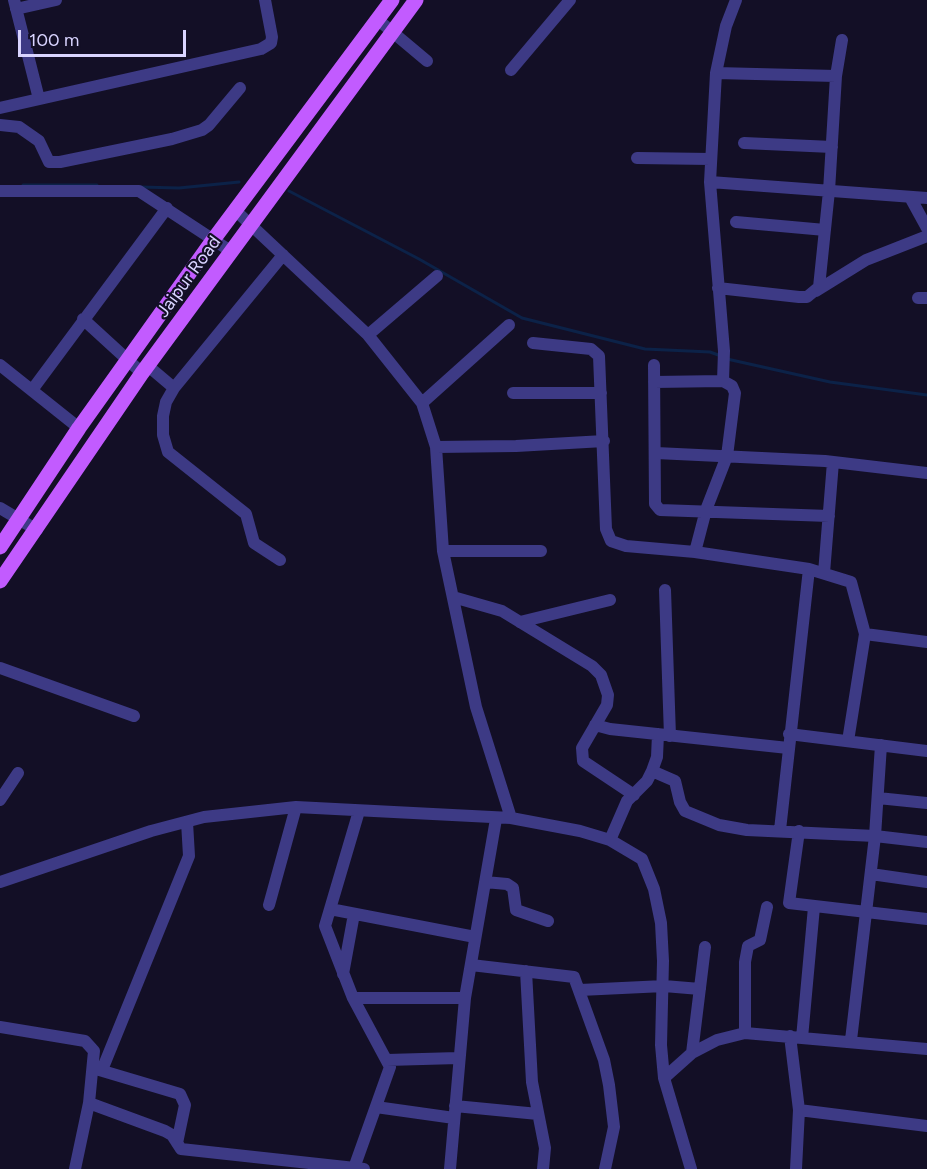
<!DOCTYPE html>
<style>
body{margin:0}
#map{position:relative;width:927px;height:1169px;overflow:hidden;background:#130f26;font-family:Figtree,sans-serif}
canvas{display:block}
.scale{position:absolute;left:18px;top:30px;width:168px;height:27px;box-sizing:border-box;border:3px solid #d9d4ff;border-top:0;padding-left:8px;font-size:18px;line-height:21px;white-space:nowrap;color:#d9d4ff;-webkit-text-stroke:4px #130f26;paint-order:stroke}
</style>
<div id="map">
<canvas width="927" height="1169"></canvas>
<div class="scale">100 m</div>
</div>
<script>
const context = document.querySelector('canvas').getContext('2d');
context.lineJoin = 'round';
function shape(rows) {
  const path = new Path2D();
  for (const r of rows) {
    path.moveTo(r[0], r[1]);
    for (let i = 2; i < r.length; i += 2) path.lineTo(r[i], r[i + 1]);
  }
  return path;
}
function stroke(path, color, width, dash) {
  context.strokeStyle = color;
  context.lineWidth = width;
  context.lineCap = dash ? 'butt' : 'round';
  context.setLineDash(dash || []);
  context.stroke(path);
}
function write(font, color, halo, rows, align = 'center') {
  context.font = font + ' Figtree,sans-serif';
  context.lineWidth = 4.5;
  context.setLineDash([]);
  context.textBaseline = 'middle';
  context.strokeStyle = halo;
  context.fillStyle = color;
  for (const [text, x, y, turn = 0] of rows) {
    context.save();
    context.translate(x, y);
    context.rotate((+turn || 0) * Math.PI / 180);
    context.textAlign = isNaN(turn) ? turn : align;
    if (halo) context.strokeText(text, 0, 0);
    context.fillText(text, 0, 0);
    context.restore();
  }
}
stroke(shape([
 [23,185,97,185],
 [140,187,179,188,239,182],
 [289,191,419,259,522,318,645,349,710,352,721,356],
 [727,359,830,382,927,395]
]), '#0c2248', 3);
stroke(shape([
 [14,0,39,99],
 [736,0,726,26,716,73,710,182,927,198],
 [16,9,56,0],
 [377,19,427,61],
 [511,70,570,0],
 [716,73,836,76],
 [0,108,261,49,271,43,272,37,265,0],
 [0,125,19,127,39,141,49,162,60,162,172,139,202,130,209,125,240,88],
 [744,143,832,147],
 [637,158,711,159],
 [710,182,724,351,723,381],
 [0,191,139,191,232,252],
 [910,197,927,228],
 [236,211,368,335,422,403,436,447,443,551,476,707,511,818],
 [736,222,825,230],
 [718,288,799,297,807,297,819,287,829,191,836,76,842,40],
 [816,291,866,260,927,236],
 [918,298,927,298],
 [83,319,142,373],
 [368,335,437,276],
 [533,343,591,349,599,356,606,529,611,541,626,546,695,552,809,569,851,582,865,634,927,642],
 [0,365,79,428],
 [654,365,655,504,660,510,829,516],
 [148,366,174,388],
 [654,382,723,381,732,386,735,393,727,456,706,510,695,552],
 [32,390,167,208],
 [513,393,601,393],
 [422,403,509,325],
 [436,447,516,446,604,441],
 [656,453,825,461,927,473],
 [0,508,37,530],
 [443,551,541,551],
 [280,560,254,543,246,514,168,452,163,435,163,416,166,402,174,388,283,255],
 [824,573,833,462],
 [665,590,670,736],
 [453,597,502,611,592,666,601,675,608,695,607,705,582,748,583,761,634,795],
 [520,622,610,600],
 [0,668,134,716],
 [595,725,610,729,788,748],
 [789,734,927,751],
 [848,741,865,634],
 [652,771,675,781,680,802,685,811,719,825,747,830,875,836,927,842],
 [878,798,927,803],
 [0,800,18,773],
 [780,830,809,569],
 [799,831,789,903,927,919],
 [610,840,627,801,647,781,652,771,657,757,658,734],
 [871,874,927,882],
 [0,882,151,831,204,817,296,807,511,818,580,831,610,840,642,859,654,889,661,923,663,961,661,1045,664,1078,691,1169],
 [485,882,507,884,513,888,516,910,548,921],
 [269,905,296,807],
 [330,909,475,937],
 [471,965,574,977,604,1060,609,1085,614,1127,605,1169],
 [526,971,532,1082,545,1148,543,1169],
 [343,974,354,914],
 [580,990,664,986,700,989],
 [353,998,465,998],
 [0,1027,85,1041,94,1051,89,1103,165,1131,172,1135,181,1149,364,1169],
 [745,1033,745,962,748,946,760,940,767,907],
 [790,1036,799,1110,796,1169],
 [802,1038,814,907],
 [851,1040,875,836,881,745],
 [692,1053,705,947],
 [387,1060,458,1058],
 [96,1069,180,1094,185,1105,177,1143],
 [102,1070,189,856,187,822],
 [664,1078,692,1053,717,1040,745,1033,927,1049],
 [455,1106,538,1114],
 [376,1107,454,1118],
 [799,1110,927,1126],
 [354,1168,390,1067,353,998,325,926,359,811],
 [75,1169,89,1103],
 [450,1169,465,998,496,819]
]), '#3d3a85', 12);
stroke(shape([
 [0,547,79,428,213,240,392,0],
 [0,581,142,373,416,0]
]), '#c25bff', 15);
write('18px', '#d9d4ff', '#130f26', [
 ["Jaipur Road",189,277,-54]
]);
</script>
